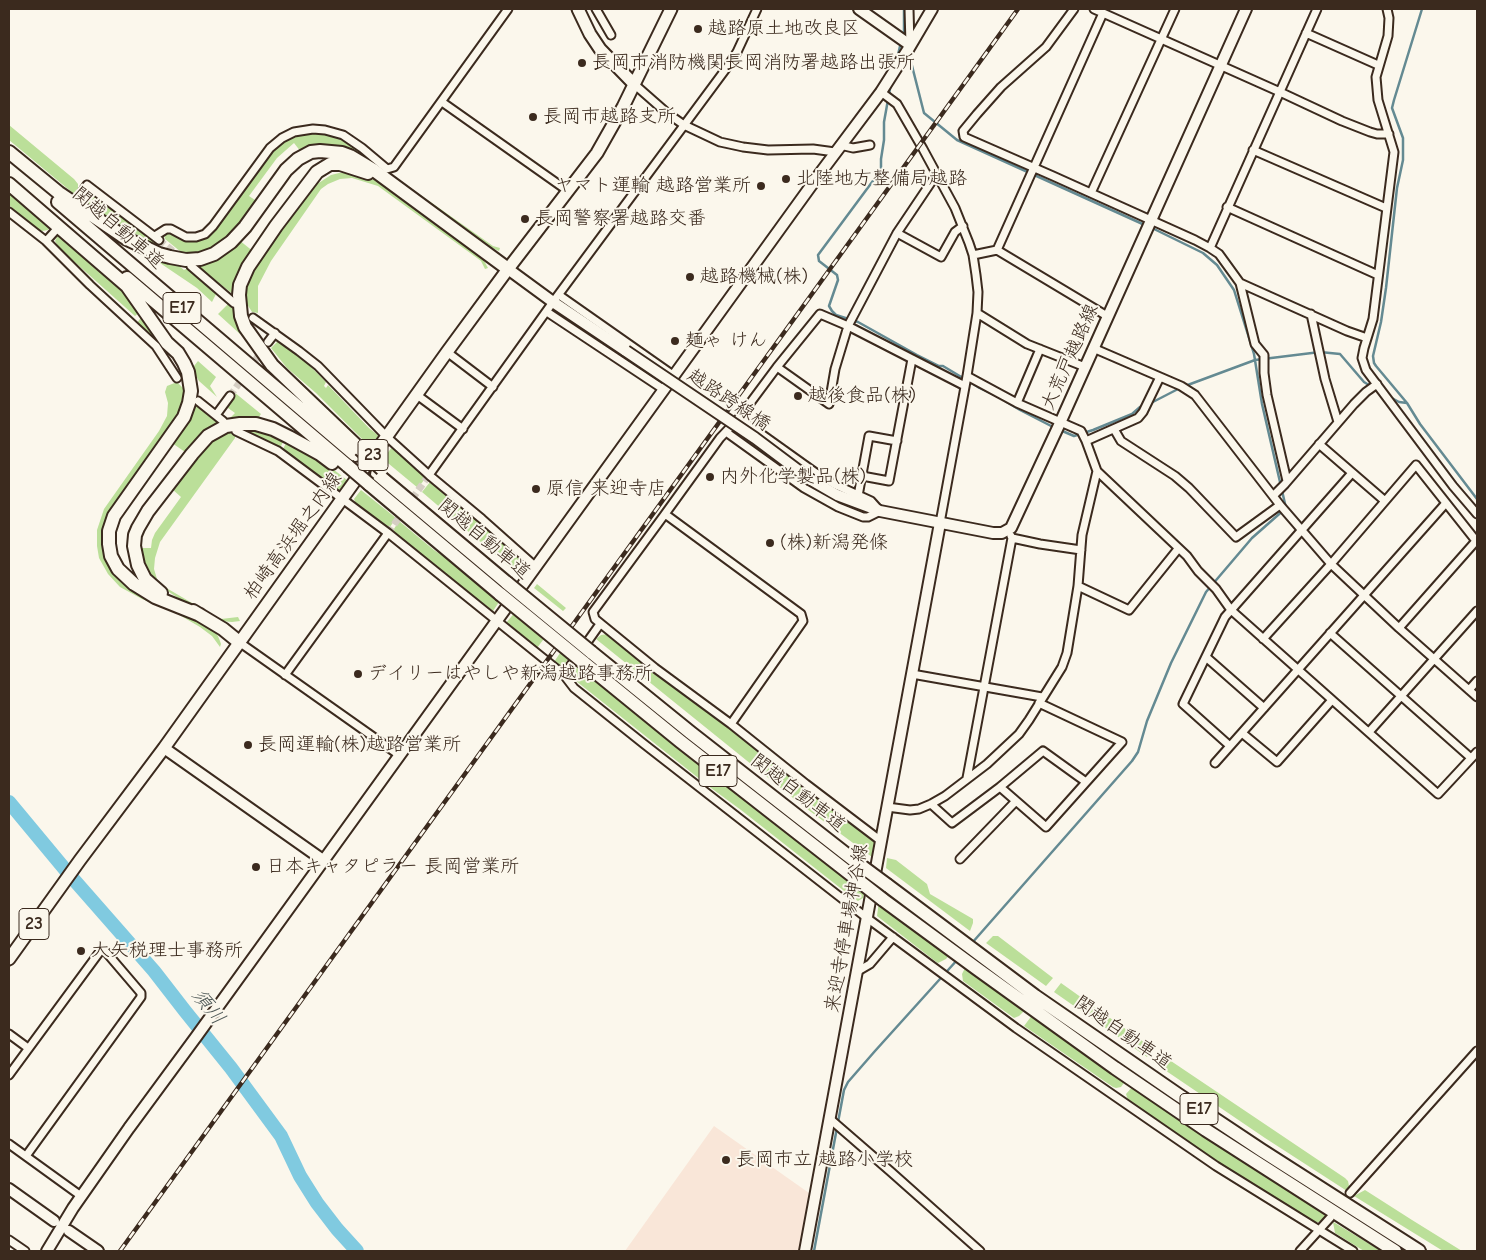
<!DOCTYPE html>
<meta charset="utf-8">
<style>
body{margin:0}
#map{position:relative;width:1486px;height:1260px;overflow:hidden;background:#fbf7ec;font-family:"Comic Neue",sans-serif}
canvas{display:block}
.frame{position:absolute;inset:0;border:10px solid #3b2a1e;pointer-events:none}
</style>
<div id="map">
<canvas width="1486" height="1260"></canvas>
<div class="frame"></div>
</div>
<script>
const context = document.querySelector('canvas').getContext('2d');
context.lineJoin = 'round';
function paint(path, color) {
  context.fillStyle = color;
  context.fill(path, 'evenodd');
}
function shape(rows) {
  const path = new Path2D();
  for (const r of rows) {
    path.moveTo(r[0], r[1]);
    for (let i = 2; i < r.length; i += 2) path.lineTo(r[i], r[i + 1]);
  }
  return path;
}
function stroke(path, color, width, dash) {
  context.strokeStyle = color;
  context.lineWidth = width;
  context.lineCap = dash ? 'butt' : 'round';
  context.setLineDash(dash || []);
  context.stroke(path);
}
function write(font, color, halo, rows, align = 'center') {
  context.font = font + ' "Comic Neue","Klee One",sans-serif';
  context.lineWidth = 4;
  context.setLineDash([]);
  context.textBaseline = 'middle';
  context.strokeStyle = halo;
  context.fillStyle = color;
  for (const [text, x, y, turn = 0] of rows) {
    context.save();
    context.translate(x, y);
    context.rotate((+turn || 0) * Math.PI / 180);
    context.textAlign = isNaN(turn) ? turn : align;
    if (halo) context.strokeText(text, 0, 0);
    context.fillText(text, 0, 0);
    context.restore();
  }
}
paint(shape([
 [714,1126,809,1193,800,1251,625,1251]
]), '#f9e6d8');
paint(shape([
 [9,125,74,179,78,184,78,189,74,194,9,140],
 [315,132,333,135,351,144,354,148,493,246,500,248,499,251,492,248,360,156,301,152,294,143,277,158,249,196,258,202,240,227,220,245,204,252,189,253,181,252,165,239,164,235,171,232,184,241,190,242,197,241,208,236,213,231,267,155,277,145,287,138,296,135],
 [339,173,350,173,364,176,374,180,389,189,478,254,483,259,488,268,485,269,481,261,477,258,378,186,352,178,340,179,328,184,321,189,271,261,258,286,258,313,252,312,247,304,246,287,251,274,264,252,314,186,331,175],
 [9,190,51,226,48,230,42,231,35,228,9,205],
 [93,195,157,242,154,245,82,201,87,196],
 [59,233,117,284,140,312,135,316,59,248,55,241],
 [239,240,254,252,234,295,195,264,215,260,221,257],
 [158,258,176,263,184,270,188,268,217,292,212,302,197,288,157,261],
 [228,304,234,308,243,333,240,334,218,314],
 [142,316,159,338,156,341,137,323],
 [281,341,308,364,326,382,324,386,326,388,328,385,369,428,379,436,370,447,316,393,287,368,271,348,277,342],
 [198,361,216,377,210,386,217,397,199,381,193,371,194,366],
 [177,382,184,389,187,395,185,405,114,511,112,565,212,630,217,634,220,641,221,644,220,647,212,636,200,627,176,613,142,599,120,587,108,574,99,558,97,546,97,530,104,509,159,431,167,416,168,403,165,392,167,386],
 [234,392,261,414,257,420,250,418,239,417,229,419,235,413,228,408,228,403],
 [197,405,221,423,188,454,172,443],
 [260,428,315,455,347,480,339,491,337,491,283,449,286,443,283,442,280,448,270,442,254,435,243,429],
 [229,432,235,436,235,438,160,542,155,558,154,569,157,579,163,586,216,617,221,619,238,617,240,621,232,622,220,621,184,602,157,584,153,580,143,564,140,548,151,548,152,540,155,533,181,497,172,489,207,445,218,435],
 [392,447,395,447,424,472,424,480,418,488,383,459],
 [434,481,527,563,519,575,422,492,430,482],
 [361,490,396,518,390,527,385,528,357,507,354,499],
 [399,521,434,550,485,585,501,599,493,611,394,535,392,532],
 [537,584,566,608,563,611,534,588],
 [516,611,546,636,537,648,506,623],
 [608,634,613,636,875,841,872,857,803,806,596,639,601,635],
 [562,650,570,656,564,665,560,666,554,662],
 [577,666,717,778,825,863,864,894,863,898,858,901,853,898,741,810,711,788,576,681,574,673],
 [887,858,896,860,927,884,930,894,973,919,973,923,970,931,886,868],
 [879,901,950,954,946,959,938,963,935,961,877,916],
 [993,936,998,936,1053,978,1046,986,986,943],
 [966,966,1026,1009,1019,1016,1014,1018,963,981,962,974],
 [1061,983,1148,1045,1150,1052,1147,1057,1054,992],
 [1033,1014,1126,1080,1121,1087,1116,1088,1113,1087,1024,1026],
 [1158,1056,1165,1057,1345,1178,1348,1181,1349,1186,1347,1191,1265,1138,1153,1062],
 [1134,1085,1270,1178,1327,1215,1319,1222,1314,1222,1219,1164,1128,1100,1126,1094],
 [1365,1190,1412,1220,1462,1251,1443,1251,1354,1196],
 [1333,1222,1335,1223,1381,1251,1364,1251,1335,1233]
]), '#bbdf99');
stroke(shape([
 [904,9,904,36],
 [1422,9,1394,100,1392,108,1403,138,1403,160,1397,188,1386,288,1381,322,1373,356,1374,363,1376,366,1407,403,1420,424,1477,499],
 [909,54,924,113,957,140,1147,226],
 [897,59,901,42],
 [891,83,884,122,884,140,881,159,881,170,818,255,819,261,837,275,838,280,829,306,832,311,836,315,858,322,917,355,939,366,943,366,978,387,1001,398],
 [1185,386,1255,360,1320,352,1340,354,1364,382,1372,387],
 [1388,396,1399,402,1407,403],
 [1005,401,1020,410,1055,428],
 [1149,404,1180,388],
 [1060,430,1074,436,1093,430,1132,414,1140,407,1145,406],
 [972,943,1132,761,1138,752,1147,721,1171,663,1206,592,1252,538,1286,508,1262,404,1254,354,1234,290,1217,265,1203,253,1152,228],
 [814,1251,844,1090,848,1082,875,1051,958,959]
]), '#648a92', 2.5);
stroke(shape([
 [9,802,68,873,154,971,185,1011,231,1068,281,1136,300,1176,317,1203,337,1229,357,1251]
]), '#80cae0', 14);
stroke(shape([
 [159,240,179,256],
 [230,396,268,342],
 [388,533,429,475]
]), '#d5cec3', 7, [7, 3.5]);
const street = shape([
 [596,9,611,35],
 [909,9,910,45],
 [1074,9,1046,47,1001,87,977,114,963,131,964,137,1053,176,1195,240,1210,248,1219,254,1240,283,1255,344,1264,355,1264,373,1267,395,1287,481],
 [1094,9,1280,92,1342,121,1370,132,1377,134,1389,134],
 [1387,9,1389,18,1388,36,1376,77,1378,100,1394,152,1373,319,1364,348,1362,358,1366,370,1453,486,1477,514],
 [1306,33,1378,65],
 [634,84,667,113,684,125,720,142,743,147,768,150,813,149,835,152],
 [881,92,897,104,923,149,955,208,969,243,973,255,976,275,978,292,977,313,967,376,940,523],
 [442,102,568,191],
 [840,145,853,148,870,145],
 [1253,150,1386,208],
 [1091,193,1175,9],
 [80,195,87,185,159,240],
 [1227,207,1378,275],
 [9,212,46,241,90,285,156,346,177,378],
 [897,233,941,257,955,232,963,226],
 [155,236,166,229,171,229,186,237,196,237,205,234,213,226,270,148,282,138,294,132,313,129,325,130,343,135,362,148,387,169,394,167,508,9],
 [46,241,56,230],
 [1210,248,1317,9],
 [997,250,1103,13],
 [973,255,997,250,1107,316],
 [191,266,234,303],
 [1240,283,1347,331,1367,338],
 [559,295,673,375],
 [547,312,663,389],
 [977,313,1027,344,1085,367],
 [1311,314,1325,379,1338,422],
 [253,318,299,351,318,366,387,437,429,475,482,519,536,567],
 [268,342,275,333],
 [1093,348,1181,386,1195,395,1280,505,1331,564,1399,628,1477,697],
 [447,352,493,387],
 [777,367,829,404,835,369,848,326,897,233,936,175],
 [417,395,463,429],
 [198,401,223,421],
 [1017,403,1040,349],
 [216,415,230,396],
 [1114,429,1121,441,1175,476,1189,488,1236,537,1280,505],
 [236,431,278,451,388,533,564,675,574,688,644,744,867,918,1016,1028,1216,1166,1353,1251],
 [726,432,804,488,838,507,863,517,868,517,880,511,871,501,834,484,816,473,739,418],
 [1086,441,1138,418,1143,412,1160,377],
 [1319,444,1385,501],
 [1097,471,1187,556,1198,571,1216,589,1231,610,1438,794,1477,752],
 [429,475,553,302,728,66,737,52,757,9],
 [862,476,889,481,912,359],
 [1274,495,1285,484,1354,404,1366,392,1377,384],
 [858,496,869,436,897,441],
 [665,514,593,612,595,619,655,668,731,724,806,784,881,841],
 [1011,536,1012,538,1040,544,1081,550],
 [1078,586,1129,610,1178,549],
 [1399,628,1476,541],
 [1330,633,1471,758],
 [1263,639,1331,564,1416,465,1477,542],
 [239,642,399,755],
 [1206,657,1264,708],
 [912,674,1042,697],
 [285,675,388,533],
 [564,675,600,624],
 [1469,690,1477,681],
 [731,724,803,621,801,614,665,514,720,438,739,418,777,367,820,314,848,326,965,386],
 [1369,732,1477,611],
 [1242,733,1277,762,1332,700],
 [1230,746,1183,704,1225,617,1352,473],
 [1215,763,1446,503],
 [967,778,1012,538],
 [1000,787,1043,751,1086,782],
 [931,804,952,823,1000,787,1046,827,1122,742,1039,703],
 [887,807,910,810,919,809,931,804,945,796,987,764,1019,734,1029,720,1062,667,1067,653,1078,586,1082,535,1097,471,1086,441,1081,431,1017,403,967,376],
 [960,859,1016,801],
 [858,971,870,964,893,937],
 [9,1034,28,1048],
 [9,1075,101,950,106,952,141,993,141,997,26,1156],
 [830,1119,890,1171,980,1251],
 [9,1144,81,1196],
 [1350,1193,1477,1051],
 [9,1240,25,1251],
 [1300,1251,1330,1218]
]);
const secondary = shape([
 [859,9,910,45],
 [508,269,553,302,626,351],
 [811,480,837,495,880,511,993,533,1002,533,1011,528,1060,423,1246,9],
 [164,748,323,860],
 [9,1189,54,1221],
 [69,1231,98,1251],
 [47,1251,73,1208,129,1128,196,1037,821,172,881,92,909,48,932,9],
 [805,1251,940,523]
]);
const primary = shape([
 [578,9,590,34,600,49,634,84],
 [9,959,80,860,164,748,447,352,508,269,597,153,623,107,671,9]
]);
const highway = shape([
 [9,152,59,193,127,239,159,254,170,257,186,260,200,259,214,254,231,242,245,227,286,170,298,159,311,152,320,151,342,153,350,156,375,171,508,269],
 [9,184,127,286,167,343,178,353,184,363,188,372,191,391,189,403,184,417,114,516,109,531,109,544,111,556,118,569,134,584,155,597,200,615],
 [58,202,355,455],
 [127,278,348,466],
 [360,449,272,365,245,327,241,316,239,295,240,285,248,267,276,226,317,172,330,164,340,164,368,173],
 [377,474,507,583],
 [369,484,500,594],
 [161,593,145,579,138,565,134,546,135,535,138,528,148,511,192,454,208,436,226,426,240,424,256,424,273,429,289,437,320,454,332,463],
 [193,611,223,629,239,642],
 [591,652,691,733,860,865],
 [583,662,680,741,854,877],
 [887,885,1035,996,1177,1094,1261,1150,1419,1251],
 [882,899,976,968,1115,1068,1206,1130,1395,1251]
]);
stroke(street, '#3b2a1e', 11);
stroke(secondary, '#3b2a1e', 14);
stroke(primary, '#3b2a1e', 15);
stroke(highway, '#3b2a1e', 16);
stroke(street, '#fbf7ec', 7);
stroke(secondary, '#fbf7ec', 10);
stroke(primary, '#fbf7ec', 11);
stroke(highway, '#fbf7ec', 12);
const rail = shape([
 [120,1251,1018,9]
]);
stroke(rail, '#3b2a1e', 4.5);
stroke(rail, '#fbf7ec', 2.5, [8]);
const secondaryBridge = shape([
 [626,351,755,438,811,480]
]);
const highwayBridge = shape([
 [360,449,382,469],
 [348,466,369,484],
 [507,583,591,652],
 [500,594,583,662],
 [860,865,887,885],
 [854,877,882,899]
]);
stroke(secondaryBridge, '#3b2a1e', 14, []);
stroke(highwayBridge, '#3b2a1e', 16, []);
stroke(secondaryBridge, '#fbf7ec', 10);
stroke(highwayBridge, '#fbf7ec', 12);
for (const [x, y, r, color] of [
 [698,29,5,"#3b2a1e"],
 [582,63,5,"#3b2a1e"],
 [533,117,5,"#3b2a1e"],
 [786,179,5,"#3b2a1e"],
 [761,186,5,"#3b2a1e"],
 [525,219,5,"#3b2a1e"],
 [690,277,5,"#3b2a1e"],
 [675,341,5,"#3b2a1e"],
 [798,396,5,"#3b2a1e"],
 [710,477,5,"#3b2a1e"],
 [536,489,5,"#3b2a1e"],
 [770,543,5,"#3b2a1e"],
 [358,674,5,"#3b2a1e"],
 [248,745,5,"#3b2a1e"],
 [256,867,5,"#3b2a1e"],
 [81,951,5,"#3b2a1e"],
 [726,1160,5,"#3b2a1e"]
]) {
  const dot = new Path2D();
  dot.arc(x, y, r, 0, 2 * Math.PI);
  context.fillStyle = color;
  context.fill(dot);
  stroke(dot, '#fbf7ec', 2);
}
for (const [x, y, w] of [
 [182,308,38],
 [373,455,30],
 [718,771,38],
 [34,924,30],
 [1199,1109,38]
]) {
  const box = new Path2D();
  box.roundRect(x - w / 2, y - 15.5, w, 31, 4);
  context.fillStyle = '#fbf7ec';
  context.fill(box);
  stroke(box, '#3b2a1e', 1);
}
write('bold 18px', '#3b2a1e', null, [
 ["E17",182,308],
 ["23",373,455],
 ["E17",718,771],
 ["23",34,924],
 ["E17",1199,1109]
]);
write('19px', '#3b2a1e', '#fbf7ec', [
 ["越路原土地改良区",708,29],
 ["長岡市消防機関長岡消防署越路出張所",592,63],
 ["長岡市越路支所",543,117],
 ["北陸地方整備局越路",796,179],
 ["ヤマト運輸 越路営業所",751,186,"right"],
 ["長岡警察署越路交番",535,219],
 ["越路機械(株)",700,277],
 ["麺ゃ けん",685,341],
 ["越後食品(株)",808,396],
 ["内外化学製品(株)",720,477],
 ["原信 来迎寺店",546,489],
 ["(株)新潟発條",780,543],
 ["デイリーはやしや新潟越路事務所",368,674],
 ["長岡運輸(株)越路営業所",258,745],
 ["日本キャタピラー 長岡営業所",266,867],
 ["大矢税理士事務所",91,951],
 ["長岡市立 越路小学校",736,1160]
], 'left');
write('19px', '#3b2a1e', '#fbf7ec', [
 ["関越自動車道",118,228,41],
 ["大荒戸越路線",1070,357,-66],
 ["越路跨線橋",729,400,34],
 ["柏崎高浜堀之内線",293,536,-54],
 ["関越自動車道",484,539,40],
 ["関越自動車道",798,793,38],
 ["来迎寺停車場神谷線",847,928,-80],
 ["関越自動車道",1123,1033,35]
]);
write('italic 20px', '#505a58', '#fbf7ec', [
 ["須川",208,1007,51]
]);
</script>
